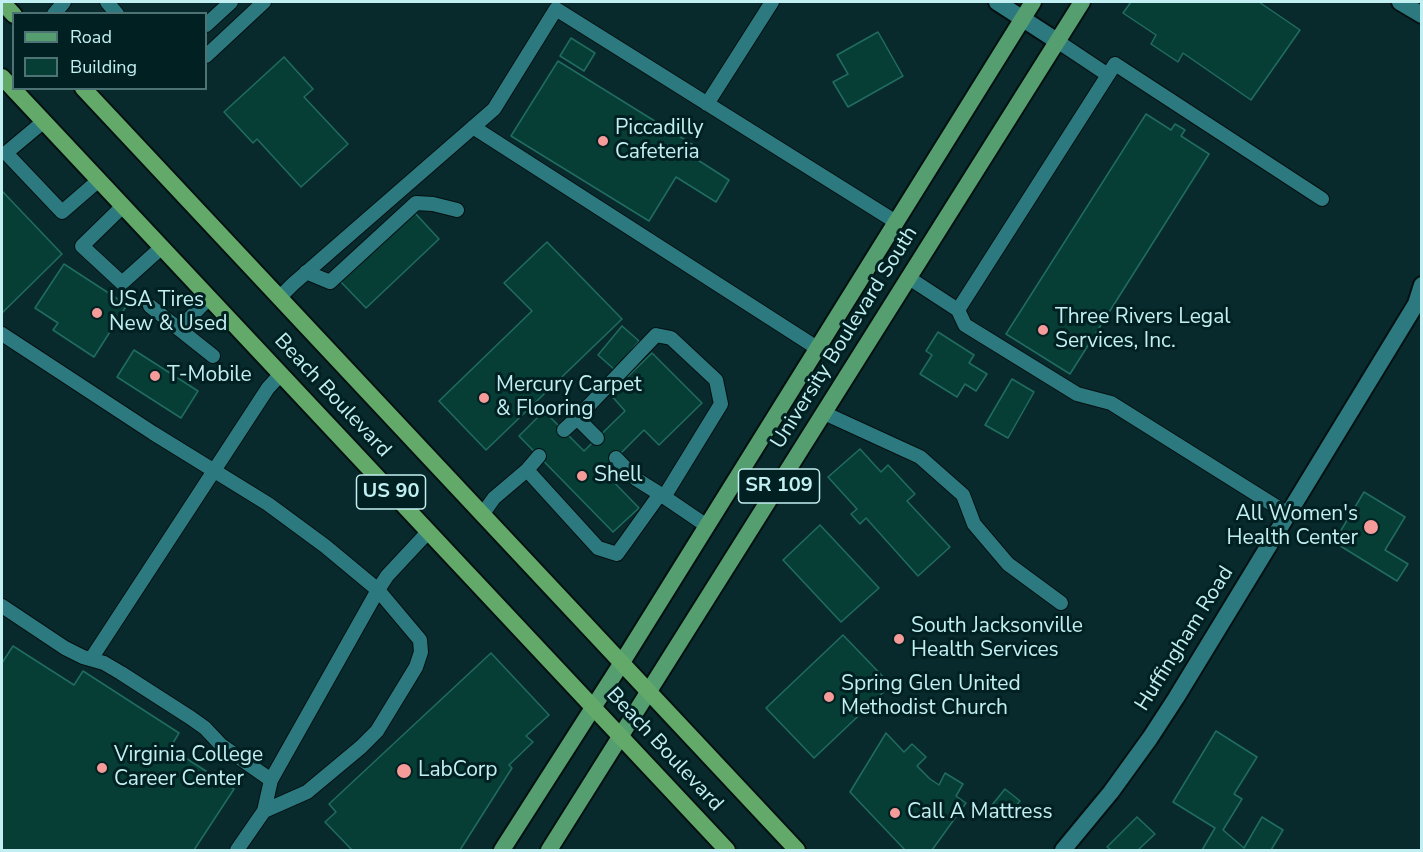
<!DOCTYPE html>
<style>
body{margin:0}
#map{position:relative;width:1423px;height:852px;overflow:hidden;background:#092a2c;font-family:"Nunito Sans",sans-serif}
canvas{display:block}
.frame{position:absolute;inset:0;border:3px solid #c2eff2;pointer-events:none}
.legend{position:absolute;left:12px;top:12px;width:195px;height:78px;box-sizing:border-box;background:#002022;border:2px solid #4e7375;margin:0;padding:8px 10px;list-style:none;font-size:18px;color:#c2eff2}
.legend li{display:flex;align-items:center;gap:12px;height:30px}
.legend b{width:30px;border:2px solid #4e7375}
</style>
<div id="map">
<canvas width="1423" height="852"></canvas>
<div class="frame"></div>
<ul class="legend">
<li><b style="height:8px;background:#559e6f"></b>Road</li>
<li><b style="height:16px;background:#063e36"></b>Building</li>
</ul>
</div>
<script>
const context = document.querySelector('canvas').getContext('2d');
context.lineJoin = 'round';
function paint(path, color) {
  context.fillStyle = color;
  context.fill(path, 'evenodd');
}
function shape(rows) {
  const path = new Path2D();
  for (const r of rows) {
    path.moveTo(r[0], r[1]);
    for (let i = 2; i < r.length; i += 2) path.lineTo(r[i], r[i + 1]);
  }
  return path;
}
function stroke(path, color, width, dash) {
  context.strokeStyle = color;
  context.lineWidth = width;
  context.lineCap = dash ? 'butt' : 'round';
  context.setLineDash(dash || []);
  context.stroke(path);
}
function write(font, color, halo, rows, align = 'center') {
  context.font = font + ' "Nunito Sans",sans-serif';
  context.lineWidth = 6;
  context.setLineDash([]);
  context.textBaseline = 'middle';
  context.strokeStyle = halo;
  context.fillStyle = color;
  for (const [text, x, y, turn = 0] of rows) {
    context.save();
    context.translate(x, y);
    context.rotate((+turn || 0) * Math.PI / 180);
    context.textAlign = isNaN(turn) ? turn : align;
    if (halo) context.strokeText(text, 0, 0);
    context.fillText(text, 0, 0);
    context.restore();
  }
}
const building = shape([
 [1131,2,1259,2,1300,30,1251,100,1183,53,1178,62,1151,44,1156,35,1123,13,1131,2],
 [878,32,903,76,848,107,833,82,848,74,837,55,878,32],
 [571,38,595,53,584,71,560,56,571,38],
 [284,57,313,89,304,97,348,144,301,187,257,139,253,143,224,112,284,57],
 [558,61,695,146,690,155,729,180,716,202,676,177,649,221,511,136,558,61],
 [1146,114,1171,130,1175,124,1185,130,1181,136,1209,154,1070,374,1006,334,1146,114],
 [2,191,62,254,2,313,2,191],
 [413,211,439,239,366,308,340,281,413,211],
 [547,242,622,319,486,450,439,401,532,311,504,283,547,242],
 [64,264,127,305,94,357,53,330,58,323,35,308,64,264],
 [622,326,639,341,615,370,598,355,622,326],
 [938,332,974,355,969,363,987,374,976,391,965,384,957,397,920,374,932,355,926,351,938,332],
 [134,350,198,391,181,418,117,377,134,350],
 [652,353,702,403,659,445,644,430,603,471,639,508,613,532,519,436,544,411,584,451,625,411,610,394,652,353],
 [1012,379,1034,392,1008,438,985,425,1012,379],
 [860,449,881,472,888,465,915,494,907,501,950,547,918,576,866,518,860,524,851,514,857,509,828,477,860,449],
 [1364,492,1405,517,1385,550,1408,564,1397,581,1334,542,1364,492],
 [820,525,879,588,841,622,783,560,820,525],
 [843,635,891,685,814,758,766,708,843,635],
 [13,646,74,685,83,671,179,733,170,748,234,789,194,850,2,850,2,663,13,646],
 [491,653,549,715,526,736,533,742,509,765,512,768,460,850,352,850,325,822,336,812,329,804,491,653],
 [1216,731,1257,757,1234,794,1242,799,1223,830,1244,848,1262,817,1283,830,1271,850,1202,850,1215,828,1173,802,1216,731],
 [886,733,904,752,912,744,926,757,917,766,930,779,939,785,945,773,963,784,956,796,966,803,932,850,905,850,850,792,886,733],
 [1005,789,1020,801,1006,817,992,805,1005,789],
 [1137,817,1155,834,1138,850,1111,850,1107,847,1137,817]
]);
paint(building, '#063e36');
stroke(building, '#216c61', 1.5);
const service = shape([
 [107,2,117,14],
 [54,14,64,2],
 [206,25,231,2],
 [1057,41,1108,75,1115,64,1322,199],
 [206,56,264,2],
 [707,104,772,2],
 [43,122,6,153,62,212,99,180],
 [473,127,817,348],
 [123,206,82,246,122,283,162,247],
 [306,272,330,282,416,203,433,204,457,210],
 [909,278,958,310,965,325,1077,394,1111,403,1288,514],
 [209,298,179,329,213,356],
 [279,298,293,284,494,109,556,9,896,222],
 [150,306,179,329],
 [958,310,1108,75],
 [2,334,153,433,268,504,325,546,378,590,420,640,421,652,416,667,377,731,361,747,307,792,264,811],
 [824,413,920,457,963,495,974,524,1008,564,1061,603],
 [577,418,656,335,671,338,716,380,721,404,664,497],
 [564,430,577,418,597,438],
 [616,458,636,479,660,494],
 [527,470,539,456],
 [482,515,494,498,527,470,598,548,617,554,660,494,707,526],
 [2,606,65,648,83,657,104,663,121,673,191,718,205,728,221,745,271,780],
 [91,659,268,388,280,375],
 [237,850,264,811,271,780,378,590,387,576,428,532]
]);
const minor = shape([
 [997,2,1057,41],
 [1400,2,1422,15],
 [1063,850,1111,792,1150,738,1176,698,1416,304,1422,285]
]);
const primary = shape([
 [502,850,621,664,1033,2],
 [549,850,1082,2]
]);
const trunk = shape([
 [2,2,14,15],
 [2,77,727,850],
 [83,88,797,850]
]);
stroke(service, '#041011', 16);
stroke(minor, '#041011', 20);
stroke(primary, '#041011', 20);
stroke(trunk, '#041011', 20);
stroke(service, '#2c7a7f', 14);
stroke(minor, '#2c7a7f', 16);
stroke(primary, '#559e6f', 16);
stroke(trunk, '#63aa6a', 16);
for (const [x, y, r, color] of [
 [603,141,6,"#f59b9a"],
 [97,313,6,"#f59b9a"],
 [1043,330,6,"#f59b9a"],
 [155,376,6,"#f59b9a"],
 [484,398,6,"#f59b9a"],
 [582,476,6,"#f59b9a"],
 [1371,527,8,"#f59b9a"],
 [899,639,6,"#f59b9a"],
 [829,697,6,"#f59b9a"],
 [102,768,6,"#f59b9a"],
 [404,771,8,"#f59b9a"],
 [895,813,6,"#f59b9a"]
]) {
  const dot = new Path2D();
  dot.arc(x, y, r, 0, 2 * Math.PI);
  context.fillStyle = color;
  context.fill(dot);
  stroke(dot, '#002022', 2);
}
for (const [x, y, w] of [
 [779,486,81],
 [391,492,69]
]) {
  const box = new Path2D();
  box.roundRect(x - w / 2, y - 17, w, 34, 4.5);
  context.fillStyle = '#002022';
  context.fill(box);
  stroke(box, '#c2eff2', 1.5);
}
write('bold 20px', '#c2eff2', null, [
 ["SR 109",779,486],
 ["US 90",391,492]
]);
write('21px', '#c2eff2', '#002022', [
 ["Piccadilly",615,129],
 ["Cafeteria",615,153],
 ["USA Tires",109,301],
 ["New & Used",109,325],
 ["Three Rivers Legal",1055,318],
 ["Services, Inc.",1055,342],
 ["T-Mobile",167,376],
 ["Mercury Carpet",496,386],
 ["& Flooring",496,410],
 ["Shell",594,476],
 ["All Women's",1358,515,"right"],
 ["Health Center",1358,539,"right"],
 ["South Jacksonville",911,627],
 ["Health Services",911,651],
 ["Spring Glen United",841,685],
 ["Methodist Church",841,709],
 ["Virginia College",114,756],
 ["Career Center",114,780],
 ["LabCorp",418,771],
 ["Call A Mattress",907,813]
], 'left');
write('21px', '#c2eff2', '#002022', [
 ["University Boulevard South",845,338,-58],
 ["Beach Boulevard",332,396,47],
 ["Huffingham Road",1185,639,-58],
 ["Beach Boulevard",664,750,47]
]);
</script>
